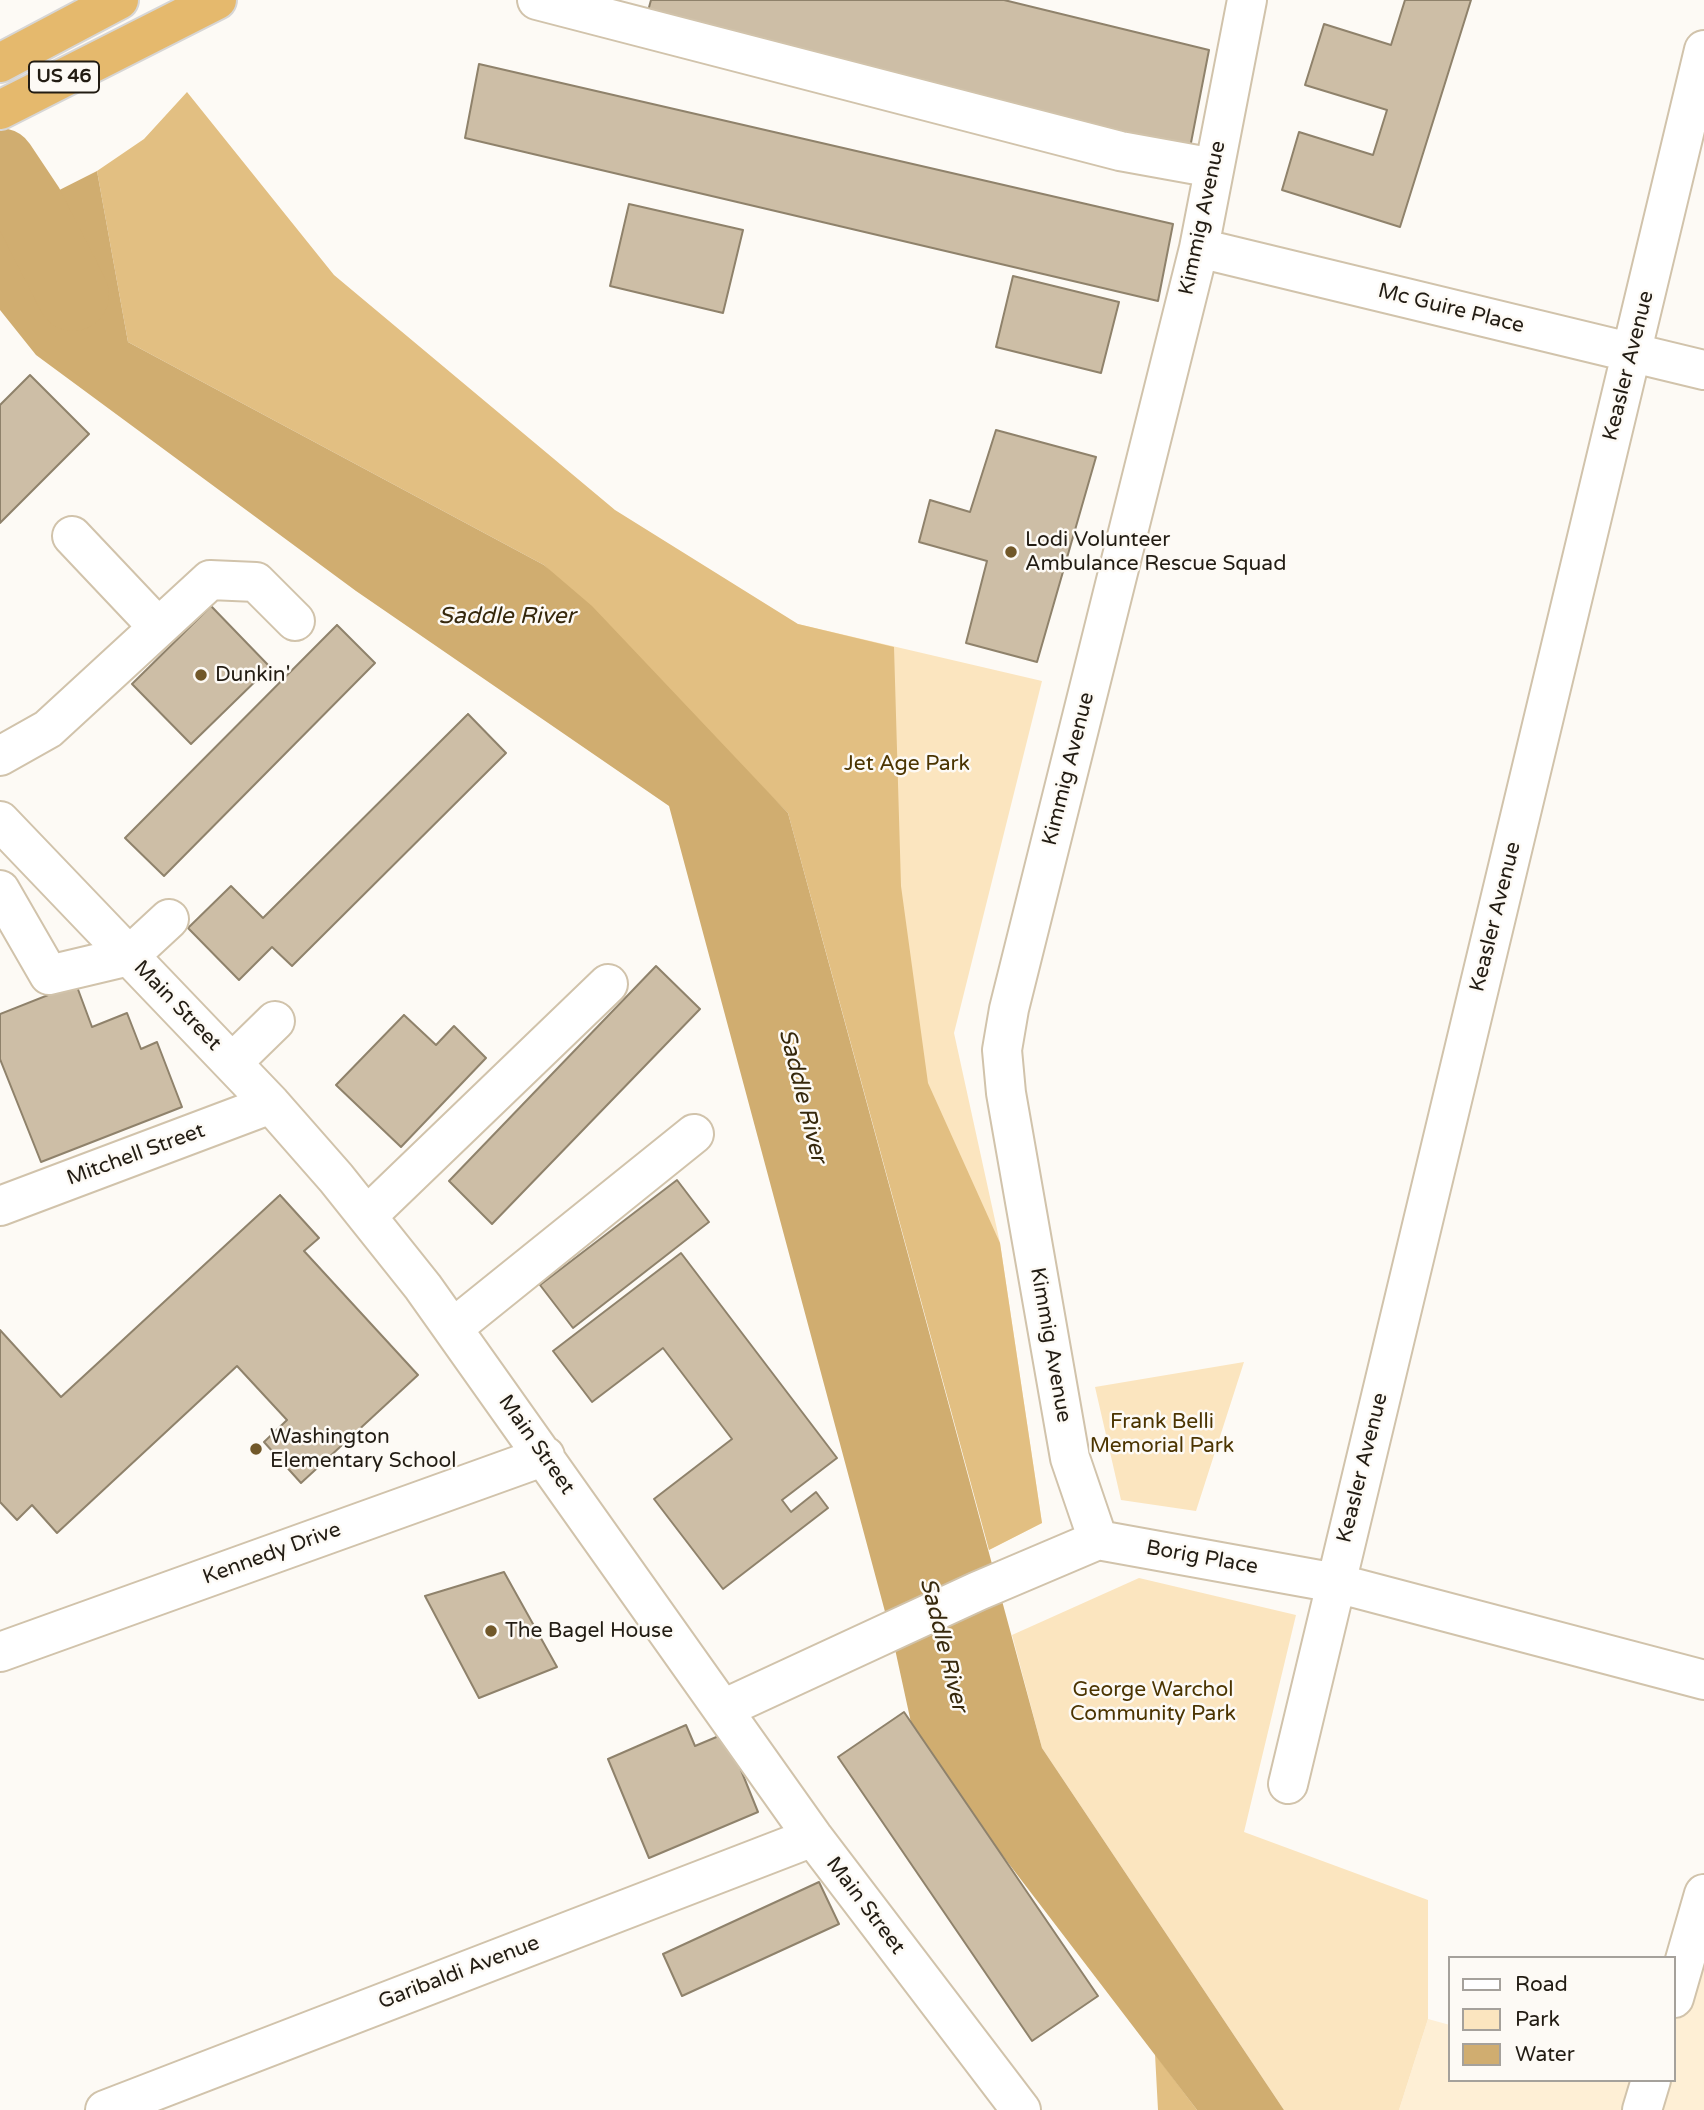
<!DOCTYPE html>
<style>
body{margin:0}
#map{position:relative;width:1704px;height:2110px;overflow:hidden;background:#fdfaf5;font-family:"Varela Round",sans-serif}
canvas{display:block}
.legend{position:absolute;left:1448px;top:1956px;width:228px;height:126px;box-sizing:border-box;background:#fdfaf5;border:2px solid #a5a19b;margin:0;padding:9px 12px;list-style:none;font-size:21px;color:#221c13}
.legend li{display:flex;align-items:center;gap:14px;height:35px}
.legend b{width:35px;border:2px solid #a5a19b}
</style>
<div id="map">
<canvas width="1704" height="2110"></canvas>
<ul class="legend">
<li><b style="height:9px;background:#fff"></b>Road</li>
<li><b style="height:19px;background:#fbe5bf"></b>Park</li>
<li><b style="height:19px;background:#d0ad70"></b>Water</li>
</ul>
</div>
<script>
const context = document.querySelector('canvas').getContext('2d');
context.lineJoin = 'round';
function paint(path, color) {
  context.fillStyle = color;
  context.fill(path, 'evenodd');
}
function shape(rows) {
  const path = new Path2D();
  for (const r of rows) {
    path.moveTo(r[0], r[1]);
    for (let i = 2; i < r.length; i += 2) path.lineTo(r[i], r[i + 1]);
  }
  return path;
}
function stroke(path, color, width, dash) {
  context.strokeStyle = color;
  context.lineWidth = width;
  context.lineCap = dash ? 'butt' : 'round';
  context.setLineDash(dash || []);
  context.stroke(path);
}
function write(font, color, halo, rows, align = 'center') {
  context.font = font + ' "Varela Round",sans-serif';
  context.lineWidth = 5;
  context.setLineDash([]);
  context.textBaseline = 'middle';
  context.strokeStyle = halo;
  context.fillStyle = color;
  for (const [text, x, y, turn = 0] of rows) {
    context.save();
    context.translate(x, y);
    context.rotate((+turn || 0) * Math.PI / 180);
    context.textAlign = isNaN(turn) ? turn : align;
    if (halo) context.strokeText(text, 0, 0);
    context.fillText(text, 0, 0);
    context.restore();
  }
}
paint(shape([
 [1690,1962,1704,1968,1704,2110,1399,2110,1428,2019,1450,2025,1450,2080,1674,2080,1674,2019]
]), '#feefd5');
paint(shape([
 [798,624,1042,681,954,1033,1000,1243,1042,1523,989,1550],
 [1244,1362,1196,1511,1121,1500,1095,1387],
 [1139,1578,1296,1615,1244,1832,1428,1900,1428,2019,1399,2110,1284,2110,1042,1748,1012,1635]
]), '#fbe5bf');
paint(shape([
 [187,92,334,275,615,510,798,624,894,647,901,886,928,1083,1000,1243,1042,1523,989,1550,788,813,544,565,128,342,97,171,144,139],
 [1155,2054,1197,2110,1158,2110]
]), '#e2bf82');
paint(shape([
 [97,171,128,342,544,565,592,606,788,813,1042,1748,1284,2110,1197,2110,915,1741,895,1649,669,806,356,591,36,355,0,310,0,220]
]), '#d0ad70');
stroke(shape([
 [0,164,28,206,73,295]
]), '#d0ad70', 72);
const building = shape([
 [651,0,1004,0,1209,50,1189,153,648,11,651,0],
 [1405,0,1471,0,1400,227,1282,190,1299,132,1373,155,1387,110,1305,85,1324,24,1391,45,1405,0],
 [479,64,1173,224,1158,301,465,138,479,64],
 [629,204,743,230,723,313,610,286,629,204],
 [1013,276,1119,302,1101,373,996,347,1013,276],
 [30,375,89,434,0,523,0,405,30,375],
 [996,430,1096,457,1037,662,966,643,987,561,919,542,930,500,970,512,996,430],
 [211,606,270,667,191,744,132,684,211,606],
 [337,625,375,663,164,876,125,838,337,625],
 [468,714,506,753,292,966,272,947,239,980,188,928,231,886,263,918,468,714],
 [656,966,700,1009,492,1224,449,1181,656,966],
 [76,984,92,1027,127,1013,141,1049,157,1042,182,1107,41,1162,0,1059,0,1014,76,984],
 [404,1015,436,1045,454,1026,486,1058,401,1147,336,1085,404,1015],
 [677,1180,709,1222,573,1328,540,1285,677,1180],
 [280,1195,319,1238,304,1251,418,1375,301,1483,264,1442,287,1420,237,1366,57,1533,32,1505,17,1520,0,1502,0,1330,61,1397,280,1195],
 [681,1253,837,1458,782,1500,791,1512,816,1492,828,1508,723,1589,654,1499,732,1439,663,1348,592,1402,553,1351,681,1253],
 [504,1572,557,1667,479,1698,425,1596,504,1572],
 [904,1712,1098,1996,1032,2041,838,1757,904,1712],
 [686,1725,695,1746,726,1733,758,1812,649,1858,608,1759,686,1725],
 [819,1882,839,1924,682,1996,663,1954,819,1882]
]);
paint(building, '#cdbea6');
stroke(building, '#8f826b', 2);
const minor = shape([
 [537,0,1120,151,1214,168],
 [1199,248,1704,370],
 [72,536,158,627],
 [0,756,48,729,210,580,256,582,295,621],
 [0,821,271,1104,336,1178,423,1287,813,1837,1021,2110],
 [0,890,49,975,129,956,169,919],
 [232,1063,275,1021],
 [0,1206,271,1104],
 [367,1216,608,984],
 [453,1328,694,1134],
 [1098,1540,1070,1458,1006,1093,1002,1050,1009,1009,1199,248,1247,0],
 [0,1652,545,1456],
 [723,1709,978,1591,1098,1540,1336,1583,1704,1680],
 [1288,1784,1704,50],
 [1674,1998,1704,1894],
 [105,2110,813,1837],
 [1642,2110,1651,2080]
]);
const highway = shape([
 [0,63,119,0],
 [0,110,217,0]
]);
stroke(minor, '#d1c3ab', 42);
stroke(highway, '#d7d6d5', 42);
stroke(minor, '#fff', 38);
stroke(highway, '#e5b96d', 38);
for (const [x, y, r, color] of [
 [1011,552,7,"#715829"],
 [201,675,7,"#715829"],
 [256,1449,7,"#715829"],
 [491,1631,7,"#715829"]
]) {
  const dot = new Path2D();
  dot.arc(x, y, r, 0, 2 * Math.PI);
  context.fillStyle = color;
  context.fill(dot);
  stroke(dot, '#fdfaf5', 2.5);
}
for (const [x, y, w] of [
 [64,77,70]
]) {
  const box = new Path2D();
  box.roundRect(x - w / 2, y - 15.5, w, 31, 5);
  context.fillStyle = '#fdfaf5';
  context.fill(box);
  stroke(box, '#221c13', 2);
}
write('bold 19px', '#221c13', null, [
 ["US 46",64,77]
]);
write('21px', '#221c13', '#fdfaf5', [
 ["Kimmig Avenue",1203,218,-78],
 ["Mc Guire Place",1451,309,14],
 ["Keasler Avenue",1629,366,-76],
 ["Kimmig Avenue",1069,769,-76],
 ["Keasler Avenue",1496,917,-76],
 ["Main Street",177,1006,46],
 ["Mitchell Street",136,1155,-20],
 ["Kimmig Avenue",1050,1345,80],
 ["Main Street",536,1445,55],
 ["Keasler Avenue",1363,1468,-76],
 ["Kennedy Drive",272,1554,-20],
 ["Borig Place",1202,1558,10],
 ["Main Street",865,1906,53],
 ["Garibaldi Avenue",459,1973,-21]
]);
write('21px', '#221c13', '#fdfaf5', [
 ["Lodi Volunteer",1025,540],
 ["Ambulance Rescue Squad",1025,564],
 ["Dunkin'",215,675],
 ["Washington",270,1437],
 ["Elementary School",270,1461],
 ["The Bagel House",505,1631]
], 'left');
write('21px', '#4b3400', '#fdfaf5', [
 ["Jet Age Park",907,764],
 ["Frank Belli",1162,1422],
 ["Memorial Park",1162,1446],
 ["George Warchol",1153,1690],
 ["Community Park",1153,1714]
]);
write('italic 23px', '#36280c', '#fdfaf5', [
 ["Saddle River",507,617],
 ["Saddle River",802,1096,76],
 ["Saddle River",943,1645,76]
]);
</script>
